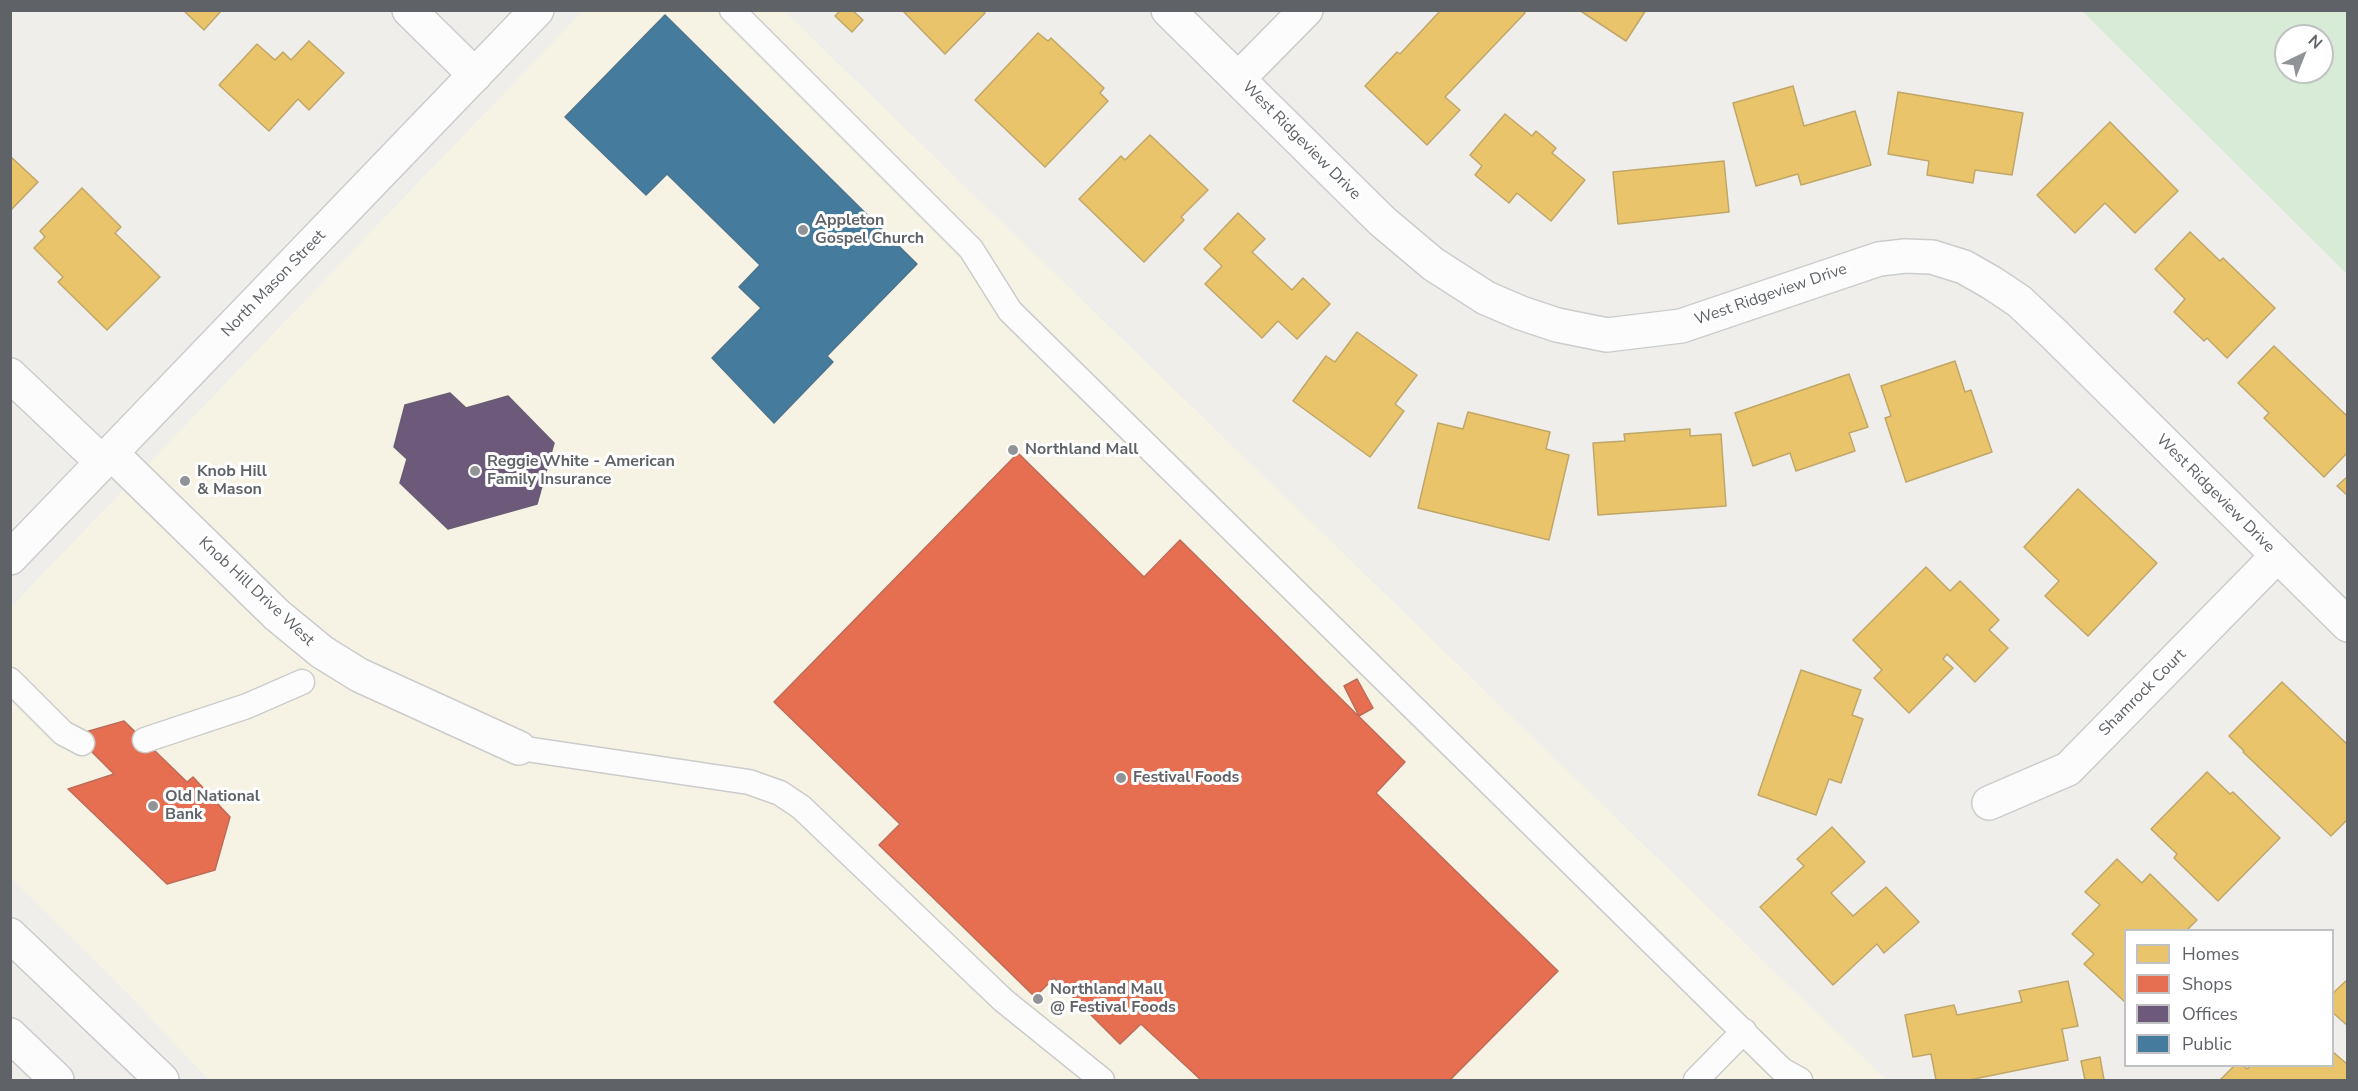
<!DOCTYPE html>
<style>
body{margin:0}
#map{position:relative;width:2358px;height:1091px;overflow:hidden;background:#efeeea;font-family:"Nunito Sans",sans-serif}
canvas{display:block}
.frame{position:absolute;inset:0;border:12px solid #5f6368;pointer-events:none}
.legend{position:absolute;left:2124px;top:929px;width:210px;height:138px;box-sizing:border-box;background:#fff;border:2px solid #bfc1c3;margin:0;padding:8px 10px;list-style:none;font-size:18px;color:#5f6368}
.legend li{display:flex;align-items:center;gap:12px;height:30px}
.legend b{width:30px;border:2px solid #bfc1c3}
.north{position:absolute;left:2274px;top:24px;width:60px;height:60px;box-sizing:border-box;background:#fff;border:2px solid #bfc1c3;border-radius:50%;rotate:43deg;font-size:16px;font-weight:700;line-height:24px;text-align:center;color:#5f6368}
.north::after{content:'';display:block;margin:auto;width:21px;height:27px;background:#919496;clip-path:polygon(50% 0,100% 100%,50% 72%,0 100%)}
</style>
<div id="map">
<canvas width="2358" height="1091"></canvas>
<div class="frame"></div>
<ul class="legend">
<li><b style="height:16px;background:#e9c46a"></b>Homes</li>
<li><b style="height:16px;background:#e76f51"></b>Shops</li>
<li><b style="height:16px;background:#6d597a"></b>Offices</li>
<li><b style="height:16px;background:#457b9d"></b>Public</li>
</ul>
<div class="north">N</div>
</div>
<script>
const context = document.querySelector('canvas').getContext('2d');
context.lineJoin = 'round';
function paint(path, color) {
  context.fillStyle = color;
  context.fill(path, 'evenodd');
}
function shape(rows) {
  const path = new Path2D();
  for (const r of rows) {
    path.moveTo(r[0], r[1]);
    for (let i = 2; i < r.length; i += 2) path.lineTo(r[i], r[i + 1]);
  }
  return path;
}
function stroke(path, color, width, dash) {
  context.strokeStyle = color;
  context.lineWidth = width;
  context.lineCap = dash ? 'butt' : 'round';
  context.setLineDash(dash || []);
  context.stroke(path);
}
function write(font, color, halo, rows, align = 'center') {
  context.font = font + ' "Nunito Sans",sans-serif';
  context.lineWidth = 6;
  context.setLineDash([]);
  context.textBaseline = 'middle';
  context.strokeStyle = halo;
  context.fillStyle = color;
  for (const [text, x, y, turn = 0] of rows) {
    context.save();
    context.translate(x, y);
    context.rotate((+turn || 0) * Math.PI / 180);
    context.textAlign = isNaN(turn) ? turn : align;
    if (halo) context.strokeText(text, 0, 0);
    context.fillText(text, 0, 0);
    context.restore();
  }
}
paint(shape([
 [583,11,784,11,1886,1080,209,1080,132,998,11,878,10,608]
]), '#f7f3e4');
paint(shape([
 [2082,11,2347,11,2347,274],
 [2286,36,2322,36,2322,72,2286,72]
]), '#d8ebd6');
const homes = shape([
 [183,10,222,10,204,30,183,10],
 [841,10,852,10,863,20,852,32,835,16,841,10],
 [902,10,983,10,985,13,945,54,902,10],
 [1441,10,1523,10,1525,13,1445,97,1460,110,1427,145,1365,86,1397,52,1400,54,1441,10],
 [1579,10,1646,10,1626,41,1579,10],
 [1038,33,1048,41,1051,38,1104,88,1100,93,1108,101,1045,167,975,100,1038,33],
 [309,41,344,73,309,110,298,99,269,131,219,85,257,44,275,60,283,52,291,60,309,41],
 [1793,86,1804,126,1855,111,1871,165,1801,185,1798,174,1756,186,1733,103,1793,86],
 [1898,92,2023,113,2012,175,1975,170,1973,183,1927,175,1929,161,1888,154,1898,92],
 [1505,114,1532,136,1536,131,1556,148,1552,153,1585,180,1551,221,1517,193,1509,203,1475,175,1482,166,1470,155,1505,114],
 [2110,122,2178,191,2135,233,2105,203,2075,233,2037,195,2110,122],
 [1150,135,1208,190,1181,217,1184,220,1144,262,1079,199,1121,156,1125,160,1150,135],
 [10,156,38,182,10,211,10,156],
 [1724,161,1729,212,1618,224,1613,172,1724,161],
 [82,188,121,227,115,233,160,277,107,330,58,282,63,277,34,248,45,237,40,231,82,188],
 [1238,213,1265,239,1252,252,1292,290,1303,278,1330,304,1297,339,1278,321,1262,338,1205,284,1222,266,1204,249,1238,213],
 [2190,232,2220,261,2223,258,2275,308,2227,358,2207,338,2204,341,2174,312,2185,299,2155,269,2190,232],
 [1357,332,1417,375,1395,404,1404,411,1370,457,1293,401,1326,356,1335,362,1357,332],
 [2274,346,2348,417,2348,452,2324,477,2264,418,2269,413,2238,383,2274,346],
 [1955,361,1965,392,1971,390,1992,452,1906,482,1885,418,1891,416,1881,386,1955,361],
 [1849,374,1868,427,1849,433,1855,451,1796,471,1790,453,1753,466,1735,413,1849,374],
 [1468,412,1550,432,1546,449,1569,455,1549,540,1418,508,1438,423,1463,429,1468,412],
 [1690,429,1690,436,1721,434,1726,506,1598,515,1593,443,1625,441,1624,434,1690,429],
 [2348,476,2348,496,2337,486,2348,476],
 [2078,489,2157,563,2088,636,2045,596,2059,581,2024,547,2078,489],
 [1926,567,1950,591,1960,581,1999,620,1989,630,2008,648,1975,682,1947,654,1943,659,1953,668,1909,713,1874,678,1882,670,1853,640,1926,567],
 [1801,670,1861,690,1852,715,1863,719,1841,783,1829,779,1816,815,1758,795,1801,670],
 [2282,682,2348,745,2348,819,2331,836,2243,752,2244,751,2229,736,2282,682],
 [2207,772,2230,794,2233,792,2280,838,2218,901,2174,858,2177,854,2151,829,2207,772],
 [1832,827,1865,862,1831,893,1853,916,1886,887,1919,922,1884,953,1877,944,1833,985,1760,907,1804,866,1797,859,1832,827],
 [2117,859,2142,883,2150,874,2197,920,2187,930,2126,930,2126,1003,2084,964,2094,954,2072,934,2100,905,2085,892,2117,859],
 [2348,979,2348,1026,2332,1012,2332,994,2348,979],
 [2068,981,2078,1026,2062,1029,2068,1060,1969,1080,1936,1080,1931,1054,1913,1057,1905,1015,1954,1005,1957,1015,2022,1002,2019,991,2068,981],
 [2332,1051,2348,1065,2348,1080,2220,1080,2234,1066,2243,1066,2247,1069,2250,1066,2332,1066,2332,1051],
 [2100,1057,2104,1080,2085,1080,2081,1061,2100,1057]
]);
paint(homes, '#e9c46a');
stroke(homes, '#c0a769', 1.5);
const shops = shape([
 [1018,453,1144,577,1180,540,1405,762,1376,793,1558,971,1450,1080,1201,1080,1141,1024,1120,1044,1054,978,1035,997,879,845,900,824,774,702,1018,453],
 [1357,679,1373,708,1359,716,1344,686,1357,679],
 [124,721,187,782,193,777,230,817,215,870,167,884,68,789,114,774,75,735,124,721]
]);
paint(shops, '#e76f51');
stroke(shops, '#be6b58', 1.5);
const offices = shape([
 [450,393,466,408,508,396,554,443,537,504,448,529,400,483,407,459,394,447,405,405,450,393]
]);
paint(offices, '#6d597a');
stroke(offices, '#695c75', 1.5);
const public = shape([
 [665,15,917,264,827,356,833,362,774,423,712,358,761,308,739,287,760,265,667,174,646,195,565,117,665,15]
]);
paint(public, '#457b9d');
stroke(public, '#4d748d', 1.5);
const service = shape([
 [732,10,971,249,1010,311,1782,1070,1800,1080],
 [10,680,63,733,82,743],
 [145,740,247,706,302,682],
 [519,748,749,782,780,793,801,807,1003,1000,1102,1080],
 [1696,1080,1744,1031]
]);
const minor = shape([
 [409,10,475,75],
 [1168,10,1382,221,1433,264,1486,298,1521,313,1557,325,1607,335,1681,326,1879,259,1905,256,1932,257,1964,267,1992,283,2019,301,2055,335,2348,625],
 [1238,79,1306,10],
 [10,375,102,462],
 [111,453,277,615,322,652,359,675,519,748],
 [1989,803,2068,769,2277,556]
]);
const tertiary = shape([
 [10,558,537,10]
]);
const secondary = shape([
 [10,935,162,1080],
 [10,1035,57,1080]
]);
stroke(service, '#cbcccc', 27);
stroke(minor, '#cbcccc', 36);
stroke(tertiary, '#cbcccc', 36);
stroke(secondary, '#cacacb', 36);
stroke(service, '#fdfcfc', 24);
stroke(minor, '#fdfcfc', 33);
stroke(tertiary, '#fdfcfc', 33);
stroke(secondary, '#fdfcfc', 33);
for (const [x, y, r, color] of [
 [803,230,6,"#919496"],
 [1013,450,6,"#919496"],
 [475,471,6,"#919496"],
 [185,481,6,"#919496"],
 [1121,778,6,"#919496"],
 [153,806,6,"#919496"],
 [1038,999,6,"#919496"]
]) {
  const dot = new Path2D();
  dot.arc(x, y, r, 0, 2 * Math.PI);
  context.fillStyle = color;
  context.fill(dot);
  stroke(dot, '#fff', 2);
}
write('16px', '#5f6368', '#fff', [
 ["West Ridgeview Drive",1301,141,45],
 ["North Mason Street",274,284,-46],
 ["West Ridgeview Drive",1771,295,-19],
 ["West Ridgeview Drive",2215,494,45],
 ["Knob Hill Drive West",256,592,43],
 ["Shamrock Court",2143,693,-45]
]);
write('bold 16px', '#5f6368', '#fff', [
 ["Appleton",815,221],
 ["Gospel Church",815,239],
 ["Northland Mall",1025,450],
 ["Reggie White - American",487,462],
 ["Family Insurance",487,480],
 ["Knob Hill",197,472],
 ["& Mason",197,490],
 ["Festival Foods",1133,778],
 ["Old National",165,797],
 ["Bank",165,815],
 ["Northland Mall",1050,990],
 ["@ Festival Foods",1050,1008]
], 'left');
</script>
